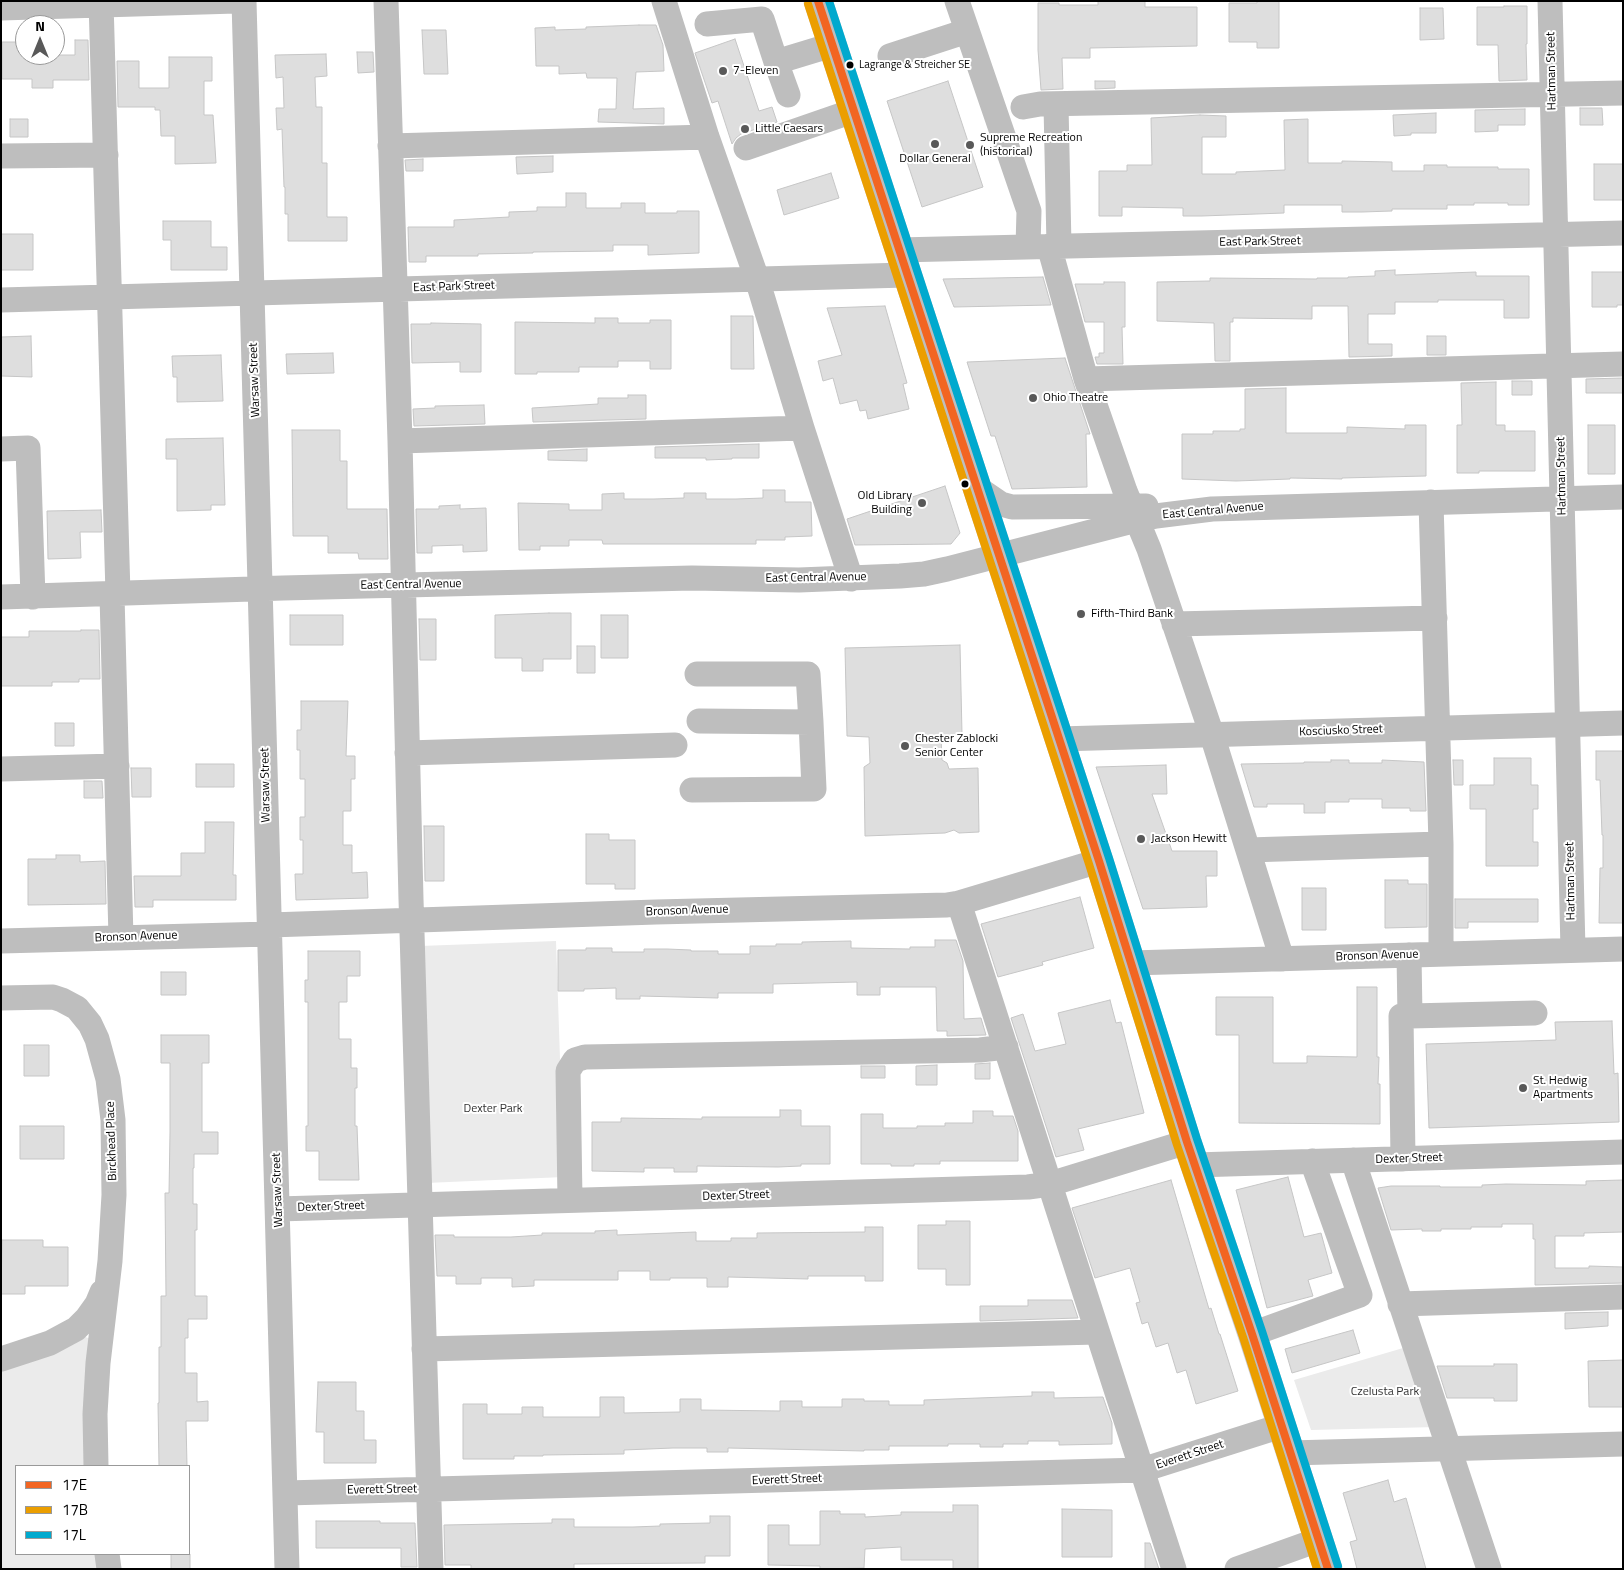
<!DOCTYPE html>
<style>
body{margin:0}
#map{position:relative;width:1624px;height:1570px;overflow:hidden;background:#fff;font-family:"Titillium Web",sans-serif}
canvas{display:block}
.frame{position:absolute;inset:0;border:2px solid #000;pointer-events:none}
.legend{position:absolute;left:15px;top:1465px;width:175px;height:90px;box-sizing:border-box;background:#fff;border:1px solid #999;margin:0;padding:6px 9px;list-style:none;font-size:15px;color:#000}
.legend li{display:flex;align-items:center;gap:10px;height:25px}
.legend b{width:25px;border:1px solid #999}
.north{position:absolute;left:15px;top:15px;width:50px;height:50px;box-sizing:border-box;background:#fff;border:1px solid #999;border-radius:50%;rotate:0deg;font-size:14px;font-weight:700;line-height:20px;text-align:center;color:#000}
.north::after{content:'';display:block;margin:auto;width:18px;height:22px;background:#595959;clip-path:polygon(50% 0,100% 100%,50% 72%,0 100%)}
</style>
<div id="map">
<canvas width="1624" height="1570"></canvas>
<div class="frame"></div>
<ul class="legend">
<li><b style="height:6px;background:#f26522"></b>17E</li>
<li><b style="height:6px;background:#eb9e00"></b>17B</li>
<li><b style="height:6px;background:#00a9ce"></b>17L</li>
</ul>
<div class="north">N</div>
</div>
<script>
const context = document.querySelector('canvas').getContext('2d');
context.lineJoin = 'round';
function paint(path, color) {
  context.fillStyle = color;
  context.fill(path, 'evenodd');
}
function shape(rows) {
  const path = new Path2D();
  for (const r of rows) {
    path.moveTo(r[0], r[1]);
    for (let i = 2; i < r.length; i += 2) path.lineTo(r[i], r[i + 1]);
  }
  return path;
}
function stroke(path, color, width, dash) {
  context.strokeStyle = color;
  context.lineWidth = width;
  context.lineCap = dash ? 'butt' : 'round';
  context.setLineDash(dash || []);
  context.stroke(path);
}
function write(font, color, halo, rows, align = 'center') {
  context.font = font + ' "Titillium Web",sans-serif';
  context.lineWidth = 4;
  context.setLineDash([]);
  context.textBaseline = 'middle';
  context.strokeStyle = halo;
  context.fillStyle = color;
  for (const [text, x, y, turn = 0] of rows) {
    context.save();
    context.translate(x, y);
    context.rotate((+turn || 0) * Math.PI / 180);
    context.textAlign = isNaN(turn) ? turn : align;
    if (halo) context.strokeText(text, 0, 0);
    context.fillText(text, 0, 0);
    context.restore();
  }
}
paint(shape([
 [556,941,564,1177,426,1183,420,946],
 [85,1337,92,1339,87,1466,16,1466,16,1554,98,1554,100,1569,1,1569,1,1368],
 [1410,1346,1437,1427,1311,1430,1294,1380]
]), '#ebebeb');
const building = shape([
 [1098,1,1145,1,1145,7,1197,7,1197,46,1090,48,1090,58,1062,58,1063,89,1041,90,1038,50,1038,3,1059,3,1059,5,1098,5,1098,1],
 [1257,1,1279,1,1279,48,1257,48,1257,42,1229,42,1229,3,1257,3,1257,1],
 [1504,6,1527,6,1527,44,1526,44,1527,80,1499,81,1498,45,1477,45,1477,7,1504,7,1504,6],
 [1420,8,1443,8,1444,39,1420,40,1420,8],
 [639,25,656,25,663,45,664,71,636,72,633,109,664,108,664,124,598,122,599,109,616,109,617,78,587,78,586,73,559,74,559,66,536,66,535,28,555,27,555,30,586,29,586,27,639,25],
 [422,30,446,30,448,74,424,74,422,30],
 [735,39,759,111,772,107,777,122,741,134,736,138,732,144,718,101,712,103,695,53,735,39],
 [75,40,88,40,89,80,53,80,53,88,32,88,32,79,2,79,2,42,25,42,25,55,75,55,75,40],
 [357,52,373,52,374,72,358,73,357,52],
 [326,54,327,76,315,77,316,107,322,107,322,163,327,163,327,217,347,217,347,241,288,241,288,214,285,214,285,187,284,187,282,129,277,130,276,108,284,108,283,77,276,78,275,55,326,54],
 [169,57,212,57,212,81,204,81,204,115,213,115,216,163,175,164,175,136,161,136,160,110,155,110,155,107,118,107,117,61,139,61,139,88,169,88,169,57],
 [948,81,983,187,922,207,887,101,948,81],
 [1095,81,1115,81,1115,88,1095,89,1095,81],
 [1580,108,1602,108,1603,125,1580,125,1580,108],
 [1525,109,1525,125,1498,125,1498,131,1475,132,1475,110,1525,109],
 [1436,113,1436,133,1411,133,1411,135,1394,136,1393,115,1436,113],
 [1200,115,1226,116,1226,137,1202,137,1202,174,1236,174,1236,172,1285,170,1284,120,1308,119,1308,163,1342,163,1342,161,1392,162,1392,171,1424,171,1424,165,1447,165,1447,167,1498,167,1498,169,1529,169,1529,205,1508,205,1508,203,1474,203,1474,205,1447,205,1447,209,1392,209,1392,211,1362,212,1342,212,1342,205,1284,205,1284,213,1202,216,1183,216,1183,208,1122,207,1122,216,1099,216,1099,171,1127,171,1127,165,1152,165,1151,118,1200,115],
 [10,119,28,119,28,137,10,137,10,119],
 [553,156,553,172,517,174,516,157,553,156],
 [423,159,423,171,406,171,405,160,423,159],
 [1594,164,1623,164,1623,200,1594,200,1594,164],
 [831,173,839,198,784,215,777,190,831,173],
 [566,193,586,193,586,208,621,208,621,203,645,203,645,213,677,213,677,211,699,211,699,253,648,255,648,245,613,245,613,251,533,252,533,253,478,254,478,256,426,256,426,262,409,262,408,227,454,227,454,220,509,217,509,212,537,211,537,207,566,207,566,193],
 [163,221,211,221,211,247,227,247,227,270,171,270,171,240,163,240,163,221],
 [1,234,33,234,33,270,1,270,1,234],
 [1395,270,1395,275,1476,272,1476,276,1529,276,1529,318,1504,318,1504,300,1438,300,1438,302,1395,302,1395,314,1368,314,1368,344,1392,344,1392,356,1349,357,1348,306,1312,306,1312,319,1233,318,1233,322,1230,322,1230,361,1215,361,1214,323,1157,321,1157,282,1210,281,1210,278,1317,279,1317,278,1348,278,1348,277,1375,276,1375,271,1395,270],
 [1592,272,1623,272,1623,305,1617,305,1617,307,1592,307,1592,272],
 [1043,277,1051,305,954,307,943,279,1043,277],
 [1104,282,1125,282,1125,327,1122,327,1123,364,1097,364,1095,357,1099,357,1099,353,1104,353,1104,322,1085,322,1075,284,1104,284,1104,282],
 [885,306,907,383,903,384,909,409,868,419,866,410,860,411,857,400,840,404,833,378,823,381,818,361,842,355,827,308,885,306],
 [731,316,753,316,754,369,731,369,731,316],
 [595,318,618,318,618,323,650,323,650,320,671,320,671,369,650,369,650,361,618,361,618,367,579,367,579,372,537,372,537,374,515,374,515,322,595,323,595,318],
 [431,323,481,324,481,372,460,372,460,362,412,363,411,324,431,324,431,323],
 [31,336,32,377,1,376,1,337,31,336],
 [1427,336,1446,336,1446,355,1427,355,1427,336],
 [333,353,334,373,287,374,286,354,333,353],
 [221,355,223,401,177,402,177,377,173,377,172,356,221,355],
 [1065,358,1090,434,1086,434,1087,487,1012,489,995,436,991,436,967,362,1065,358],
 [1623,378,1623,393,1586,393,1586,379,1623,378],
 [1512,381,1532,381,1532,395,1512,395,1512,381],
 [1496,382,1496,425,1505,425,1505,431,1535,431,1535,471,1479,471,1479,473,1457,473,1457,425,1462,425,1461,383,1496,382],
 [1286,388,1286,433,1347,433,1347,427,1405,429,1405,425,1426,425,1426,476,1342,478,1342,479,1290,478,1290,479,1236,481,1182,479,1182,434,1213,434,1213,431,1240,431,1240,429,1245,429,1245,389,1286,388],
 [628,395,646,395,646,419,533,422,532,408,598,404,598,398,628,398,628,395],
 [484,405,485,424,414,426,413,409,435,408,435,406,484,405],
 [1588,425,1615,425,1615,474,1588,474,1588,425],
 [292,430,340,430,340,461,347,461,347,509,387,509,388,559,359,559,358,553,328,553,328,536,293,536,292,430],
 [223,438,225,505,211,505,211,510,177,511,177,459,166,459,166,439,223,438],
 [759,444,759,458,732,458,732,459,706,460,706,458,655,458,655,447,759,444],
 [587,449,587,461,548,460,548,451,587,449],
 [945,486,960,533,951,544,855,545,847,519,945,486],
 [763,490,785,490,785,502,811,502,812,536,785,537,785,540,756,540,756,544,603,544,602,540,569,540,569,546,540,546,540,550,519,550,518,503,569,504,569,510,602,510,602,494,624,493,624,499,654,499,684,498,684,493,706,493,706,499,736,499,763,498,763,490],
 [460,505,460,509,486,508,487,551,463,552,463,545,432,546,432,553,417,553,416,509,439,509,439,506,460,505],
 [101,510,102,532,80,532,81,558,48,559,47,511,101,510],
 [549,613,571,613,571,659,543,659,543,671,522,671,522,658,495,658,495,615,549,613],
 [290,615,343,615,343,645,290,645,290,615],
 [601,615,628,615,628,658,601,658,601,615],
 [419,619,436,619,436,660,420,660,419,619],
 [81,630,99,630,100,679,79,679,79,682,52,682,52,686,1,686,1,637,29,637,29,631,81,631,81,630],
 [960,645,962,734,941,735,942,760,947,763,949,769,978,768,979,832,959,833,954,830,945,833,865,836,864,767,870,763,869,737,847,736,845,648,960,645],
 [577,646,595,646,595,673,577,673,577,646],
 [301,701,348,701,346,756,355,756,355,779,351,779,351,811,343,811,343,845,352,845,352,873,367,872,368,898,296,900,295,874,303,874,303,840,300,840,300,817,305,817,305,779,300,779,300,750,297,750,297,730,301,730,301,701],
 [55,723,74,723,74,746,55,746,55,723],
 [1596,751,1623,751,1623,923,1599,923,1600,868,1603,868,1603,835,1602,835,1600,780,1596,780,1596,751],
 [1494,758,1531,758,1531,785,1538,785,1538,809,1533,809,1533,842,1538,842,1538,866,1486,866,1486,809,1470,809,1470,785,1494,785,1494,758],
 [1331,760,1349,760,1349,763,1382,763,1382,760,1424,762,1426,811,1410,811,1410,808,1382,808,1382,799,1349,799,1349,802,1325,802,1325,813,1304,813,1304,804,1267,804,1267,807,1254,807,1241,764,1304,763,1304,762,1331,762,1331,760],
 [1453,760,1463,760,1463,785,1454,785,1453,760],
 [196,764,234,764,234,787,196,787,196,764],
 [1166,765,1167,794,1152,794,1172,851,1217,851,1217,876,1206,876,1207,907,1143,909,1096,767,1166,765],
 [131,768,151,768,151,797,132,797,131,768],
 [84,781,102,781,103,798,84,798,84,781],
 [205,822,234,822,233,875,236,875,236,900,153,900,153,907,135,907,134,876,181,876,181,853,205,853,205,822],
 [424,826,444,826,444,881,425,881,424,826],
 [586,834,609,834,609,840,635,840,635,889,615,889,615,884,586,884,586,834],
 [56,855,80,855,80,862,105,861,106,904,28,905,28,859,56,859,56,855],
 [1385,880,1408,880,1408,884,1427,884,1427,927,1385,928,1385,880],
 [1302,888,1326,888,1326,930,1302,930,1302,888],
 [1080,897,1094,948,1042,962,1043,965,998,977,981,924,1080,897],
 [1455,899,1538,899,1538,922,1468,922,1468,928,1455,928,1455,899],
 [935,940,956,940,963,961,964,1019,981,1018,986,1035,947,1036,947,1031,937,1031,936,987,880,987,880,995,857,995,857,982,773,984,773,993,718,993,718,998,640,996,640,999,616,999,616,988,584,989,584,991,558,991,558,950,586,950,586,948,612,948,612,952,644,952,644,949,667,949,691,950,691,951,718,951,718,954,750,954,750,946,776,946,776,944,802,944,802,942,851,941,851,948,910,949,910,947,935,947,935,940],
 [308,951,360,951,360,976,347,976,347,1002,339,1002,339,1039,351,1039,351,1068,357,1068,357,1088,355,1088,355,1126,357,1126,359,1180,319,1180,319,1151,306,1151,306,1126,308,1126,308,1002,305,1002,305,980,308,980,308,951],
 [161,972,186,972,186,995,161,995,161,972],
 [1357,987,1377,987,1377,1057,1379,1057,1378,1084,1380,1084,1380,1124,1239,1123,1239,1035,1216,1035,1216,997,1273,997,1273,1063,1307,1063,1307,1056,1357,1057,1357,987],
 [1110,1000,1116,1023,1121,1022,1144,1113,1078,1129,1084,1150,1056,1157,1011,1018,1023,1014,1035,1051,1066,1044,1058,1013,1110,1000],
 [1612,1021,1614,1074,1618,1073,1619,1122,1429,1128,1426,1044,1556,1040,1555,1022,1612,1021],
 [161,1035,209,1035,209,1063,202,1063,202,1132,218,1132,218,1154,194,1154,194,1168,193,1168,193,1204,197,1204,197,1230,195,1230,195,1296,207,1296,207,1319,188,1319,188,1338,185,1338,185,1373,197,1373,197,1402,208,1401,208,1421,186,1421,187,1466,159,1466,158,1403,159,1403,159,1347,161,1347,161,1296,166,1296,165,1193,169,1193,170,1132,170,1063,161,1063,161,1035],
 [24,1045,49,1045,49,1076,24,1076,24,1045],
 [990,1063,990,1079,975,1079,975,1064,990,1063],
 [937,1065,937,1085,916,1085,916,1066,937,1065],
 [861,1066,885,1066,885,1078,861,1078,861,1066],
 [780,1110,801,1110,801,1126,830,1126,830,1164,801,1164,801,1166,778,1167,697,1166,697,1172,674,1172,674,1168,644,1168,644,1172,592,1171,592,1122,621,1122,621,1118,702,1119,702,1117,780,1117,780,1110],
 [973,1111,993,1111,993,1116,1013,1116,1018,1131,1018,1161,940,1161,940,1164,914,1164,914,1166,891,1166,891,1164,861,1164,861,1114,883,1114,883,1128,917,1128,917,1126,945,1126,945,1123,973,1123,973,1111],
 [20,1126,64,1126,64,1159,20,1159,20,1126],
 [1288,1177,1304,1237,1321,1233,1332,1273,1308,1280,1313,1296,1267,1308,1236,1190,1288,1177],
 [1171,1180,1209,1309,1211,1308,1219,1334,1220,1334,1238,1391,1196,1404,1186,1370,1177,1373,1168,1343,1156,1347,1148,1322,1142,1324,1136,1303,1140,1302,1130,1268,1095,1278,1072,1208,1171,1180],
 [1623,1180,1623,1232,1584,1233,1584,1236,1555,1236,1555,1268,1589,1268,1589,1266,1623,1267,1623,1283,1535,1285,1535,1239,1533,1239,1533,1224,1502,1224,1502,1227,1471,1227,1471,1229,1441,1229,1441,1231,1422,1231,1422,1229,1391,1230,1378,1188,1391,1186,1440,1186,1440,1187,1482,1187,1482,1185,1506,1184,1586,1185,1586,1181,1623,1180],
 [946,1221,970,1221,970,1285,946,1285,946,1269,918,1269,918,1225,946,1225,946,1221],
 [865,1227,883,1227,883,1281,865,1281,865,1276,808,1276,808,1279,728,1277,728,1287,707,1287,707,1278,670,1278,670,1280,650,1280,650,1271,618,1271,618,1280,534,1280,534,1286,512,1287,512,1278,481,1278,481,1284,456,1284,456,1276,437,1276,435,1235,454,1235,454,1237,511,1237,542,1235,542,1233,595,1233,595,1231,617,1230,617,1235,696,1232,696,1241,731,1241,731,1238,757,1238,757,1233,865,1232,865,1227],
 [2,1240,43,1240,43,1247,68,1247,68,1286,25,1286,25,1294,1,1294,2,1240],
 [1028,1300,1072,1300,1078,1318,980,1321,980,1306,1028,1306,1028,1300],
 [1608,1312,1608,1326,1565,1329,1565,1313,1608,1312],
 [1353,1330,1360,1353,1292,1373,1285,1349,1353,1330],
 [1623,1360,1623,1407,1589,1407,1588,1361,1623,1360],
 [1494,1364,1517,1364,1517,1401,1494,1401,1494,1398,1447,1398,1437,1366,1494,1366,1494,1364],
 [318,1382,356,1382,356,1411,364,1411,364,1440,376,1440,376,1463,324,1463,324,1432,316,1432,318,1382],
 [1032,1392,1054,1392,1054,1398,1103,1397,1112,1423,1112,1444,1059,1445,1059,1441,1028,1441,1028,1444,1003,1444,1003,1447,980,1447,980,1444,948,1444,948,1446,889,1446,889,1450,864,1450,864,1451,728,1448,728,1452,707,1452,707,1448,673,1448,624,1450,624,1454,543,1455,543,1456,514,1456,514,1459,463,1459,463,1404,487,1404,487,1414,522,1414,522,1407,543,1407,543,1417,600,1417,600,1397,624,1397,624,1413,680,1412,680,1399,701,1399,701,1410,780,1411,780,1401,802,1401,802,1407,842,1407,842,1399,864,1399,864,1401,889,1401,889,1405,924,1405,924,1400,1032,1396,1032,1392],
 [1388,1480,1394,1502,1406,1498,1426,1569,1357,1569,1350,1542,1357,1540,1343,1493,1388,1480],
 [953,1505,978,1505,978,1569,953,1569,953,1560,901,1560,901,1547,865,1549,864,1568,820,1569,820,1566,768,1565,768,1525,789,1525,789,1545,820,1545,820,1511,840,1511,840,1514,865,1514,865,1517,901,1515,901,1512,953,1512,953,1505],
 [1062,1509,1112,1510,1112,1557,1062,1557,1062,1509],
 [710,1516,730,1516,730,1556,705,1556,705,1563,574,1564,574,1569,471,1569,471,1565,445,1565,444,1525,552,1523,552,1519,574,1519,574,1527,633,1527,660,1526,660,1524,710,1523,710,1516],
 [316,1521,380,1521,380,1523,415,1523,417,1567,401,1567,401,1548,316,1548,316,1521],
 [1145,1543,1150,1543,1159,1569,1145,1569,1145,1543],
 [171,1554,190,1554,190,1569,171,1569,171,1554]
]);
paint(building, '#dedede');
stroke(building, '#c6c6c6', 1);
const major = shape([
 [818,1,1099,861,1187,1142,1252,1334,1328,1569]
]);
stroke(major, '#dbdbdb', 29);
stroke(shape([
 [101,1,118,594],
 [244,1,287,1569],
 [386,1,400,441,411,899,431,1569],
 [664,1,707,137,757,279,802,428,851,579],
 [957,1,1029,211,1028,246],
 [1550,1,1573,950],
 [1,8,236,1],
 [707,24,762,19,776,62,832,45],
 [890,56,967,31],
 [776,62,788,95],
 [1056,105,1059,246],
 [1023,107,1040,104,1623,93],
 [390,146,707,137],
 [746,148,853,111],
 [1,156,106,155],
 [1049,246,1086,379,1125,491,1149,549,1212,735,1282,959],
 [898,250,1623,233],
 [1,300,906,275],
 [1086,379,1623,364],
 [400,441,802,428],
 [1,449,28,448,33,597],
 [976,487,1001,504,1012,507,1146,506],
 [1431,502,1441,844,1441,954],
 [112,595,121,938],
 [1,597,283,588,692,578,799,580,900,576,924,574,947,569,1137,520,1156,516,1212,509,1623,497],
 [1174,624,1435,618],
 [697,674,808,674,811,722],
 [1059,739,1623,723],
 [407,753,675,745],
 [1,769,117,766],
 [692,790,814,789,811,722,699,721],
 [1248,850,1441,844],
 [959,903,1174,1569],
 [270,925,656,912,947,905,959,903,1099,861],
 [1,941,270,934],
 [1409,955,1410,1016,1535,1013],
 [1131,963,1623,949],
 [1,998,53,997,62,1000,77,1008,90,1024,97,1039,108,1079,113,1120,114,1195,110,1261,98,1363,95,1414,96,1466],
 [1403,1159,1401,1016,1410,1016],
 [1353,1160,1489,1569],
 [1195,1165,1623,1152],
 [570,1200,568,1071,575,1060,585,1057,980,1050,1006,1047],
 [278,1209,1028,1187,1050,1184,1187,1142],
 [1400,1304,1623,1297],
 [1252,1334,1360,1295,1312,1161],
 [424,1349,1097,1332],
 [1,1359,50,1343,76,1329,87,1318,97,1304,102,1292],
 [1290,1453,1623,1444],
 [286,1493,1142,1470,1281,1426],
 [107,1554,109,1569],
 [1237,1569,1318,1540]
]), '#bebebe', 25);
stroke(major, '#bebebe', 28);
stroke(shape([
 [818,1,1099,861,1187,1142,1252,1334,1328,1569]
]), '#f26522', 8);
stroke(shape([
 [808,4,1089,864,1177,1145,1243,1337,1317,1569]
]), '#eb9e00', 8);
stroke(shape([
 [829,1,1109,858,1197,1139,1262,1331,1338,1566]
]), '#00a9ce', 8);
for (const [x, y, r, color] of [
 [850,65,4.5,"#000"],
 [723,71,5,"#595959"],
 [745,129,5,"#595959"],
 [935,144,5,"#595959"],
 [970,145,5,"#595959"],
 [1033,398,5,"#595959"],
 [965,484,4.5,"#000"],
 [922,503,5,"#595959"],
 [1081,614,5,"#595959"],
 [905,746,5,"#595959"],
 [1141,839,5,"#595959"],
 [1523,1088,5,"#595959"]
]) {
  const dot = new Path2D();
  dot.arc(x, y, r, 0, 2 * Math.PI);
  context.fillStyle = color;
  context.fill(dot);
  stroke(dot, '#fff', 2);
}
write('11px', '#000', '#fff', [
 ["Lagrange & Streicher SE",859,65]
], 'left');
write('12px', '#000', '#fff', [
 ["7-Eleven",733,71],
 ["Little Caesars",755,129],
 ["Supreme Recreation",980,138],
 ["(historical)",980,152],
 ["Dollar General",935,159,"center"],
 ["Ohio Theatre",1043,398],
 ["Old Library",912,496,"right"],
 ["Building",912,510,"right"],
 ["Fifth-Third Bank",1091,614],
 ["Chester Zablocki",915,739],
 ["Senior Center",915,753],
 ["Jackson Hewitt",1151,839],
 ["St. Hedwig",1533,1081],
 ["Apartments",1533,1095]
], 'left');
write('12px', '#000', '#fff', [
 ["Hartman Street",1552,71,-91],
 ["East Park Street",1260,242,-1],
 ["East Park Street",454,287,-2],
 ["Warsaw Street",255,380,-92],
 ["Hartman Street",1562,476,-91],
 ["East Central Avenue",1213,511,-5],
 ["East Central Avenue",816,578,-1],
 ["East Central Avenue",411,585,-1],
 ["Kosciusko Street",1341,731,-2],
 ["Warsaw Street",266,785,-91],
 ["Hartman Street",1571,881,-91],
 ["Bronson Avenue",687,911,-2],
 ["Bronson Avenue",136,937,-2],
 ["Bronson Avenue",1377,956,-2],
 ["Birckhead Place",112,1141,-92],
 ["Dexter Street",1409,1159,-2],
 ["Warsaw Street",278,1190,-92],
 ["Dexter Street",736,1196,-2],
 ["Dexter Street",331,1207,-2],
 ["Everett Street",1190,1455,-18],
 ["Everett Street",787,1480,-2],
 ["Everett Street",382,1490,-1]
]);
write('12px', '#313131', '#fff', [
 ["Dexter Park",493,1109],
 ["Czelusta Park",1385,1392]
]);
</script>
